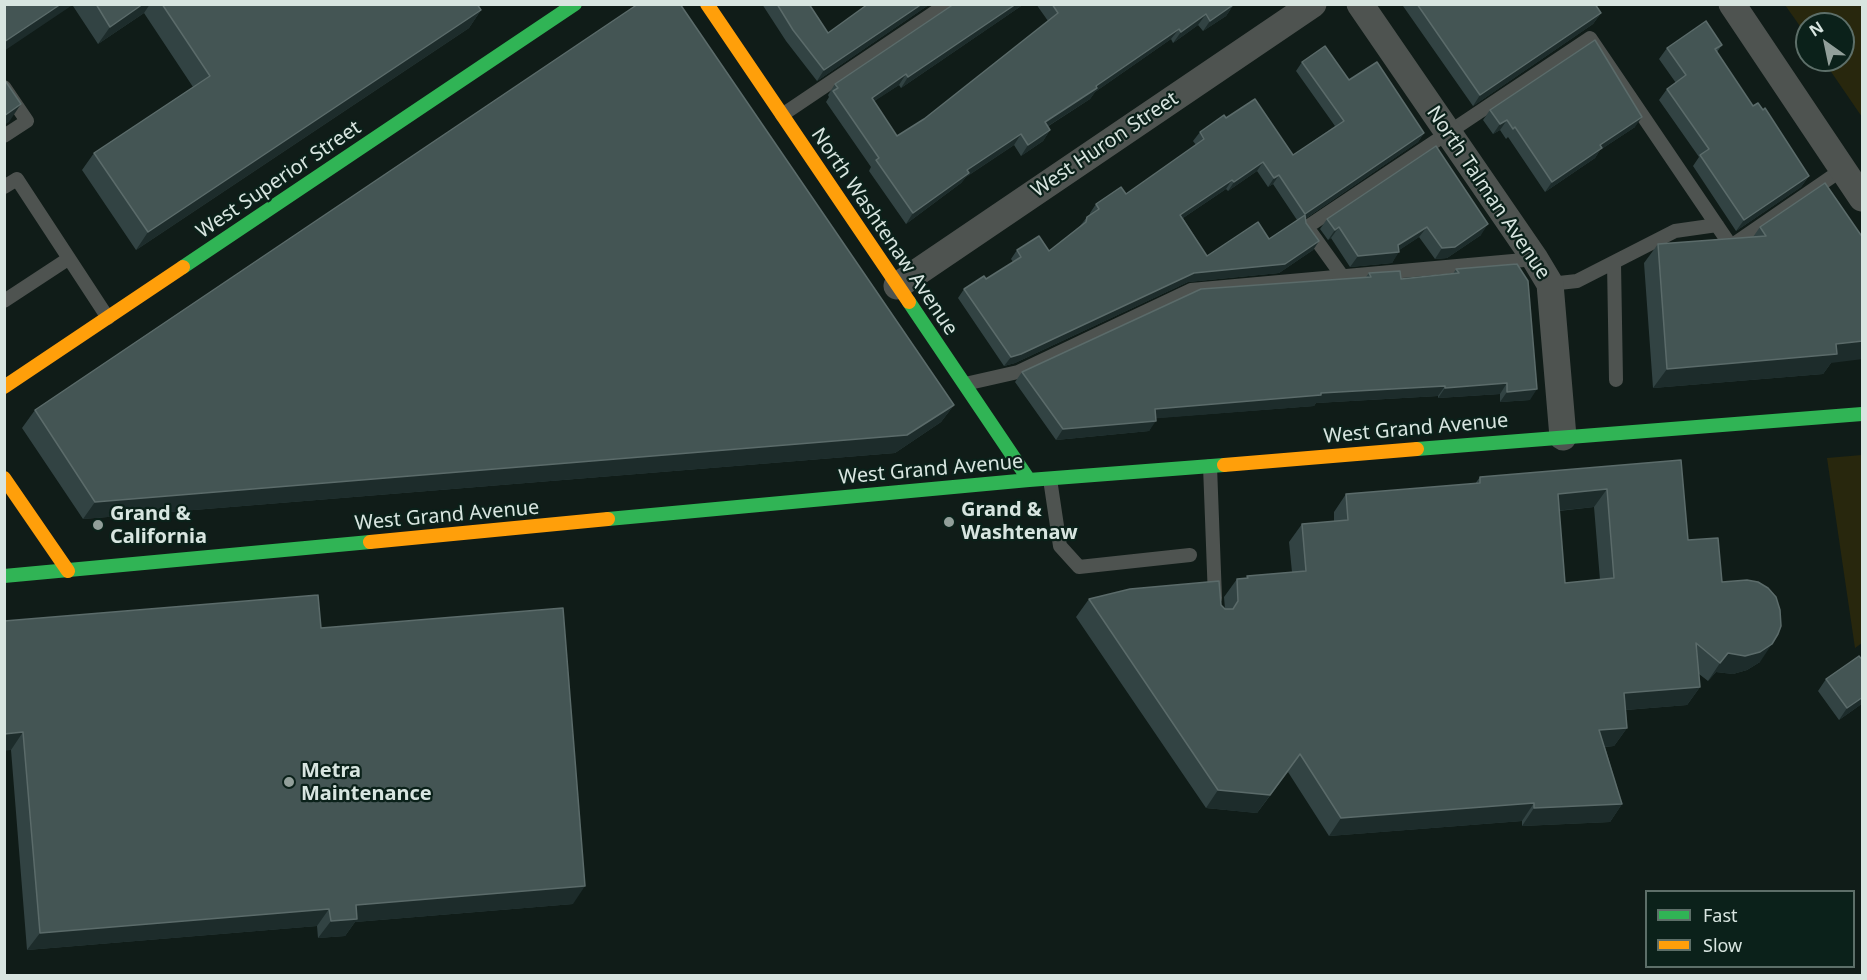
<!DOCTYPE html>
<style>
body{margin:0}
#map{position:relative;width:1867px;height:980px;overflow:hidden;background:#101c18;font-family:"Noto Sans",sans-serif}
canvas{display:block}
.frame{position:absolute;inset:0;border:6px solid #d8e5e0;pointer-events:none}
.legend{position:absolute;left:1645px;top:890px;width:210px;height:78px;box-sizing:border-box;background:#0b211a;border:2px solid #5d6f69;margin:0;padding:8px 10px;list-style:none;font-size:18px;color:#d8e5e0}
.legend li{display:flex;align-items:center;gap:12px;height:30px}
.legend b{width:30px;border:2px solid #5d6f69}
.north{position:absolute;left:1795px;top:12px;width:60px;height:60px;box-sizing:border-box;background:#0b211a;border:2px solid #5d6f69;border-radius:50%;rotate:327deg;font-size:16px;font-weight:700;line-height:24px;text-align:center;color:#d8e5e0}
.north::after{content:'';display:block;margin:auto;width:21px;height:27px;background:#929f9a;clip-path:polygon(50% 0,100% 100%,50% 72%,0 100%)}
</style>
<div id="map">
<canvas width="1867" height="980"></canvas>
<div class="frame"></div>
<ul class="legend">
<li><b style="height:8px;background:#30b455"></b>Fast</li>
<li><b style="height:8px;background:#ff9f0a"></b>Slow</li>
</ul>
<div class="north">N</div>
</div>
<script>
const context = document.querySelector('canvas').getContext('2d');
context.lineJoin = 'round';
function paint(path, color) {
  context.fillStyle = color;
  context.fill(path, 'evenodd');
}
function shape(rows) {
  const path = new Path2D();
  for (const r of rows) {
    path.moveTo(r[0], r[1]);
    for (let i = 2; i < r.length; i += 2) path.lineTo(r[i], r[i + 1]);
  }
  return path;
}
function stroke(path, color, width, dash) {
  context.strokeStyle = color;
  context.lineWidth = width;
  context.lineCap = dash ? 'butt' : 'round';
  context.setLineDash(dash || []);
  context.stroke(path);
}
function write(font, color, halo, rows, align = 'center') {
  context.font = font + ' "Noto Sans",sans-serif';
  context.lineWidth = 4.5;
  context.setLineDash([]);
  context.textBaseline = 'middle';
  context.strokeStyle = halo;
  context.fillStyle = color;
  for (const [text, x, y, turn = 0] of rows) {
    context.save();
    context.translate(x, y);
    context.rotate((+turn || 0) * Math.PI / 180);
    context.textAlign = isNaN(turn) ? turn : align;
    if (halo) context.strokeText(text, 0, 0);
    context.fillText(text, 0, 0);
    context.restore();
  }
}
paint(shape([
 [1785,5,1862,5,1862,117,1823,60,1843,60,1843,24,1807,24,1807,36],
 [1862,455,1862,643,1855,648,1827,458]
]), '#28270d');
stroke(shape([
 [4,87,27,121,4,136],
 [782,115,947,4],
 [4,187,17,179,108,318],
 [1614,263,1616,380],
 [1343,277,1307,227,1590,38,1731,246,1843,169],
 [1550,284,1577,281,1675,231,1717,225],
 [4,301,68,259],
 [965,384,1018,372,1191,290,1535,259],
 [1210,466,1215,598],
 [1050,479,1060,546,1079,567,1190,555]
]), '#4e5350', 14);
stroke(shape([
 [1360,4,1535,259,1550,284,1563,437],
 [1732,4,1862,198],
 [897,286,1313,4]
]), '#4e5350', 27);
stroke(shape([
 [183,267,575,4],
 [909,302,1029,480],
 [1417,449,1862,414],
 [608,519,1029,480,1224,465],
 [4,576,370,542]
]), '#30b455', 14);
stroke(shape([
 [707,4,909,302],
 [4,387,183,267],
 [1224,465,1417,449],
 [4,478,68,571],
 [370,542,608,519]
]), '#ff9f0a', 14);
paint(shape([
 [4,4,477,4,481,10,469,28,136,250,82,170,94,153,193,87,144,13,98,44,73,6],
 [762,4,809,4,828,33,868,4,930,4,817,81,786,41],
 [954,4,1024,4,901,88,899,85,874,101,897,136,924,119,1048,21,1036,4,1234,4,1226,16,1203,31,1198,25,1173,43,1171,39,1095,92,1090,99,1047,127,1050,130,1043,141,1021,156,1014,145,966,177,961,183,906,224,869,171,871,167,826,102,829,97,828,95,835,84],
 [1403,4,1595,4,1601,13,1593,24,1473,106,1403,6],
 [1722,45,1717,52,1753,106,1809,176,1801,187,1736,231,1693,166,1699,157,1659,100,1667,89,1676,83,1659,59,1667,48],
 [1302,62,1349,80,1424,133,1418,142,1305,219,1306,223,1319,241,1313,250,1279,273,1188,282,1015,363,1004,366,958,298,964,289,986,279,1013,262,1011,259,1017,250,1049,251,1080,226,1087,217,1090,214,1090,213,1096,204,1126,194,1196,145,1193,141,1200,132,1226,118,1293,155,1335,126,1296,71],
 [1257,171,1268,187,1273,184,1297,220,1269,239,1207,256,1183,218,1226,189,1228,191],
 [1490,110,1635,127,1600,150,1595,158,1545,192,1508,137,1506,139,1500,130,1493,134,1483,120],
 [1436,146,1481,235,1447,258,1435,259,1419,237,1399,250,1392,263,1350,267,1331,238,1328,240,1320,229,1327,219],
 [1760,227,1863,238,1831,363,1823,374,1653,388,1644,263,1658,244,1753,237],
 [1456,269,1530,400,1500,402,1500,394,1438,398,1438,396,1316,403,1314,406,1156,418,1149,431,1056,440,1015,382,1022,372,1366,277,1369,273,1401,279,1453,274],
 [954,405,941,422,895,453,83,519,22,428,35,410],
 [1681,460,1688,540,1722,582,1760,662,1747,670,1733,674,1716,672,1708,681,1699,674,1700,687,1687,705,1626,710,1627,728,1614,746,1605,747,1622,804,1610,822,1522,826,1522,821,1329,836,1288,772,1257,813,1206,808,1076,617,1089,599,1221,605,1225,609,1224,597,1237,579,1246,578,1247,576,1292,572,1289,542,1302,524,1334,521,1334,512,1346,494,1475,484,1480,477],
 [1594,507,1600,580,1565,583,1559,511],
 [4,621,321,628,573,904,355,922,345,936,318,938,317,926,27,950,11,750],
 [1863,661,1863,703,1839,720,1818,691,1826,679]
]), '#324343');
paint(shape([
 [61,4,74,4,4,51,4,42],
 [143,4,150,4,144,13,98,44,110,27],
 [922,4,930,4,817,81,824,70],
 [1016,4,1024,4,901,88,908,77],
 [1233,5,1226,16,1203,31,1210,21],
 [481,10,469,28,136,250,148,232],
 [1601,13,1593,24,1473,106,1480,95],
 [1206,14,1198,25,1173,43,1181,32],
 [1179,29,1171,39,1095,92,1090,99,1037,133,1045,122,1096,86],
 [906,74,899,85,864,108,872,98],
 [21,104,9,122,4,125,4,116],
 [1642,117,1635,127,1600,150,1595,158,1545,192,1552,182,1600,145],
 [1507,120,1500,130,1493,134,1500,124],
 [1050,130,1043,141,1021,156,1028,145],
 [1424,133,1418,142,1299,223,1305,214],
 [1021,134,1014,145,966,177,961,183,906,224,913,213,967,170],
 [1263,162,1257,171,1228,191,1234,182],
 [1279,175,1273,184,1268,187,1274,178],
 [1809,176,1801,187,1736,231,1744,220],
 [1232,180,1226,189,1174,224,1180,215],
 [1488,224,1481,235,1447,258,1435,259,1442,248],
 [1339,227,1331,238,1328,240,1335,230],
 [1427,227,1419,237,1395,253,1399,252,1392,263,1350,267,1358,256,1398,245],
 [1319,241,1313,250,1279,273,1188,282,1015,363,1004,366,1011,357,1194,273],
 [1863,341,1863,359,1831,363,1823,374,1653,388,1667,369],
 [1507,383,1500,394,1438,398,1445,388],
 [1445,386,1438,396,1316,403,1314,406,1148,419,1155,409,1321,393],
 [1537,389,1530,400,1500,402,1507,392],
 [954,405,941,422,895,453,83,519,95,502],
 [1156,421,1149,431,1056,440,1063,429],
 [1607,489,1594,507,1545,512,1558,494],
 [1772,644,1760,662,1747,670,1733,674,1716,672,1708,681,1720,663,1728,653],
 [1700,687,1687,705,1612,711,1624,693],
 [1863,697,1863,703,1839,720,1847,708],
 [1627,728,1614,746,1587,748,1599,730],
 [23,732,11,750,4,751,4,734],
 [1300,754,1257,813,1206,808,1218,790],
 [1534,803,1522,821,1329,836,1341,818],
 [1622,804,1610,822,1522,826,1534,808],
 [585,886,573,904,355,922,345,936,318,938,331,921,356,905],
 [329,909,317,926,27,950,40,933]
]), '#1d2c2b');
const building = shape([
 [4,4,61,4,4,42,4,4],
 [96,4,143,4,110,27,96,4],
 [162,4,477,4,481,10,148,232,94,153,210,76,162,4],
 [638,4,680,4,954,405,907,435,95,502,35,410,638,4],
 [777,4,809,4,828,33,868,4,922,4,824,70,793,30,777,4],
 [954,4,1016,4,908,77,906,74,872,98,897,136,924,119,1058,13,1052,4,1233,4,1233,5,1210,21,1206,14,1181,32,1179,29,1096,86,1097,88,1045,122,1050,130,1028,145,1021,134,967,170,969,173,913,213,876,160,879,158,833,91,838,88,835,84,954,4],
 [1417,4,1595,4,1601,13,1480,95,1417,4],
 [1706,21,1722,45,1715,49,1753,106,1758,103,1763,110,1765,108,1809,176,1744,220,1700,155,1709,149,1667,89,1686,75,1667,48,1706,21],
 [1595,40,1642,117,1600,145,1602,148,1552,182,1515,127,1513,129,1507,120,1500,124,1490,110,1595,40],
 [1325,46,1349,80,1377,62,1424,133,1305,214,1279,175,1274,178,1263,162,1234,182,1232,180,1180,215,1207,256,1258,222,1269,239,1305,215,1306,223,1319,241,1285,264,1194,273,1021,354,1011,357,964,289,984,276,986,279,1021,257,1017,250,1039,236,1049,251,1086,222,1087,217,1099,209,1096,204,1121,187,1126,194,1204,139,1200,132,1224,115,1226,118,1255,99,1293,155,1344,121,1302,62,1325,46],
 [4,79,21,104,4,116,4,79],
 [1436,146,1488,224,1455,247,1442,248,1427,227,1398,245,1399,252,1358,256,1339,227,1335,230,1327,219,1436,146],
 [1825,183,1863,238,1863,341,1836,344,1837,354,1667,369,1658,244,1766,236,1760,227,1825,183],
 [1517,264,1528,281,1537,389,1507,392,1507,383,1445,388,1445,386,1321,393,1321,395,1155,409,1156,421,1063,429,1022,372,1201,289,1371,277,1369,273,1400,271,1401,279,1459,273,1456,269,1517,264],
 [1681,460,1688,540,1718,538,1722,582,1747,580,1758,582,1768,588,1776,597,1780,610,1781,626,1778,634,1772,644,1760,652,1745,656,1728,653,1720,663,1696,643,1700,687,1624,693,1627,728,1599,730,1622,804,1534,808,1534,803,1341,818,1300,754,1270,795,1218,790,1089,599,1130,589,1219,581,1221,605,1225,609,1233,609,1238,601,1237,579,1248,578,1247,576,1306,571,1302,524,1348,520,1346,494,1480,483,1480,477,1681,460],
 [1607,489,1614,578,1565,583,1558,494,1607,489],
 [318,595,321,628,563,608,585,886,356,905,357,919,331,921,329,909,40,933,23,732,4,734,4,621,318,595],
 [1859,656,1863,661,1863,697,1847,708,1826,679,1859,656]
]);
paint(building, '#445554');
stroke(building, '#5b6b6a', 1.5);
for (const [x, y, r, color] of [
 [949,522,6,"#929f9a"],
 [98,525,6,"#929f9a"],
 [289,782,6,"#929f9a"]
]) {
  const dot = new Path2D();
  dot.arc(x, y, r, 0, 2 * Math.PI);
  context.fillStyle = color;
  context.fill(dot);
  stroke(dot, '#0b211a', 2);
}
write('20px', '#d8e5e0', '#0b211a', [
 ["West Huron Street",1105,145,-34],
 ["West Superior Street",279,180,-34],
 ["North Talman Avenue",1488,193,56],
 ["North Washtenaw Avenue",884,232,56],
 ["West Grand Avenue",1416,429,-5],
 ["West Grand Avenue",931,470,-5],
 ["West Grand Avenue",447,516,-5]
]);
write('bold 20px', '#d8e5e0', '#0b211a', [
 ["Grand &",961,510],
 ["Washtenaw",961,533],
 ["Grand &",110,514],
 ["California",110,537],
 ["Metra",301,771],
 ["Maintenance",301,794]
], 'left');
</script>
